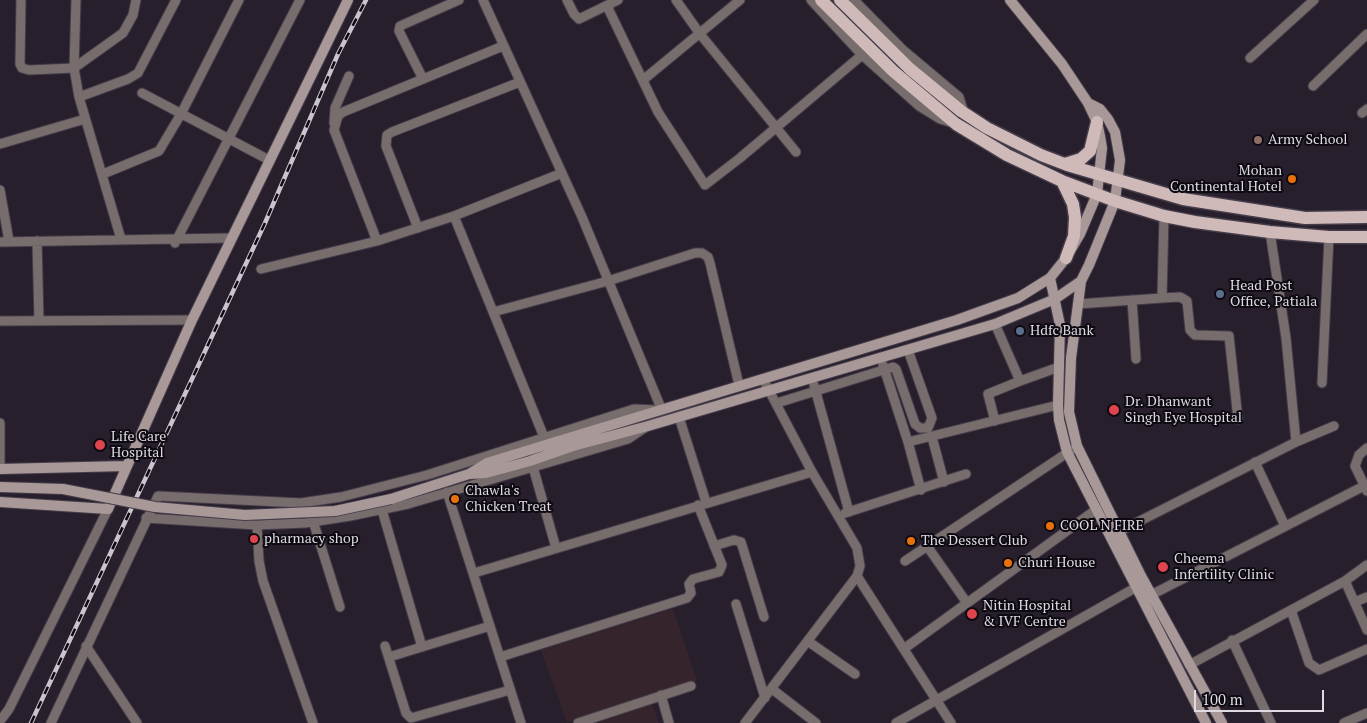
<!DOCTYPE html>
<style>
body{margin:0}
#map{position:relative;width:1367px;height:723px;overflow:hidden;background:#281f2d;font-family:"PT Serif",serif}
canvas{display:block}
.scale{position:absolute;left:1194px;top:690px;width:130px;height:22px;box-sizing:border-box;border:2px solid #ded9e2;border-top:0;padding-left:6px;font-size:15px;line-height:18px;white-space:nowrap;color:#ded9e2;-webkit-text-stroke:4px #0e0a11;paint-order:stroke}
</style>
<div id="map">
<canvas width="1367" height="723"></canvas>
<div class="scale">100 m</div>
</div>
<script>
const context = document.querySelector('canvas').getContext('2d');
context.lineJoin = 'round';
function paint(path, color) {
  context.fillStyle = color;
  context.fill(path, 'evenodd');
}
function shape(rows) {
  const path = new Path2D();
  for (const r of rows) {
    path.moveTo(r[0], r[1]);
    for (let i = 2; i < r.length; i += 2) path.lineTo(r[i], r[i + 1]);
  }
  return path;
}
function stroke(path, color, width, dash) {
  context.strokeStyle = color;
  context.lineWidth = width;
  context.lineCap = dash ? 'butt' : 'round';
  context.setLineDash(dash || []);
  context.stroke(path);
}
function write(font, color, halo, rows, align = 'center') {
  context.font = font + ' "PT Serif",serif';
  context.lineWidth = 4;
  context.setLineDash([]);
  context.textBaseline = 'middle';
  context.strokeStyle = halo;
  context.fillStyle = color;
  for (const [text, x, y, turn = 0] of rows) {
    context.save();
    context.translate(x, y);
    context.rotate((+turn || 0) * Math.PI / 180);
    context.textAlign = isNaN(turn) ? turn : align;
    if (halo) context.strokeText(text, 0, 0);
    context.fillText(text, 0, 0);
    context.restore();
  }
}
paint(shape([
 [673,609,697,681,567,723,541,650],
 [652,704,659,723,597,723]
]), '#36242c');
const street = shape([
 [21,0,20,64,22,68,29,70,74,68,123,33,133,15,136,0],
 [76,0,74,68,79,97],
 [483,0,582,217,661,408],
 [567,0,574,14,579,19,618,0],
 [676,0,700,34,796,152],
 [811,0,862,55,919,106,940,119,953,123],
 [854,0,903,50,959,97,964,113],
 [607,6,658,112,705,185,740,158,862,55],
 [1250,58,1314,0],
 [423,79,399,31,400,26,459,0],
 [643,80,740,0],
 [1313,86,1367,34],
 [142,93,269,160],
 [1362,113,1367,109],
 [334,123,335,108,349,76],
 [0,144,85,119],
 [103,174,159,151,181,114,239,0],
 [0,190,9,241],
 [454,216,544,437],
 [418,228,386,146,387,135,392,132,520,82],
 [1270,232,1286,338,1296,442],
 [121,239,79,97,128,79,138,73,176,0],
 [37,241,39,321],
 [377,241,334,130,338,116,343,112,503,46],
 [0,242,231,238],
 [175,243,300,0],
 [261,269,377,241,454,216,562,173],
 [1162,298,1180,297,1187,301,1190,330,1195,335,1229,336,1238,419],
 [1132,300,1136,359],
 [1078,304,1162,298,1164,216],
 [493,312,608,281,695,253,702,253,708,257,710,263,739,385],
 [0,321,192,320],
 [995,324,1020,381,988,394,995,421],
 [883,365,908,442],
 [763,379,812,472,857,548,860,566,857,576,951,723],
 [1020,381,1059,367],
 [1322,383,1329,237],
 [814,385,849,512],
 [777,403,893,367,896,369,915,424,920,428,928,428,932,418,908,350],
 [679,417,706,502],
 [0,423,0,469],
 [932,437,944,482],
 [1367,448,1359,455,1355,466,1367,491],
 [1255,462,1285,526],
 [533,467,556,548],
 [921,490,908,442,1058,405],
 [447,492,521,723],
 [382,510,422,647],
 [845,513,966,474],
 [146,518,257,525,305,523,350,516,408,504,628,439,646,427],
 [313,521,340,607],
 [257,525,259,561,263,581,313,723],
 [1120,531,1296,442,1334,426],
 [714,546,734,540,741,542,764,617],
 [927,546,967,603],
 [905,561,1073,449],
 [474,573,812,472],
 [1345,581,1367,630],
 [1151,595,1364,486],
 [1355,602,1367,597],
 [736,604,765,698],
 [1291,610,1309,663,1319,670,1367,649],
 [1232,640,1271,723],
 [809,642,855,674],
 [86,646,137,723],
 [385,646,406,713,411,718,510,690],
 [905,648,1097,509],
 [389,657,490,626],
 [500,657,687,598,691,593,689,584,693,579,719,572,722,565,698,505],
 [1189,665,1345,581,1367,565],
 [772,689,816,723],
 [661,695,669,723],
 [0,721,9,709,108,509],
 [51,723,158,496,301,503,341,497,427,475,634,409,655,410],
 [578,723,691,686],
 [745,723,857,576],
 [896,723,1135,588],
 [1344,723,1367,713]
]);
const secondary = shape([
 [1088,103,1100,109,1108,119,1115,132,1120,160,1115,201,1089,265,1081,281,1071,358,1069,412,1077,446,1141,576,1222,723],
 [1050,278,1060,325,1058,405,1059,420,1067,452,1206,723],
 [0,469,125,466],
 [470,474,486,473,530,461,573,446,648,426,995,324,1055,299,1081,281],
 [391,499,469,474,487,463,552,443,957,320,1018,298,1050,278,1066,258,1080,234,1097,194,1102,148,1100,136,1097,122,1088,103,1062,64,1010,0],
 [0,502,108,509,192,320,348,0]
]);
const primary = shape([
 [821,0,893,71,956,124,1007,155,1062,181,1115,201,1164,216,1195,222,1270,232,1329,237,1367,237],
 [840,0,910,69,961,111,987,128,1041,155,1067,165,1183,199,1305,218,1367,217],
 [1065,164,1081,159,1090,151,1097,122],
 [1062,181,1073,204,1075,217,1074,236,1066,258]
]);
stroke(street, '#453d4a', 11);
stroke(secondary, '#453d4a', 12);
stroke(primary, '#453d4a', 15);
stroke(street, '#786d6d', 9);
stroke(secondary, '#a99898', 10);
stroke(primary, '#cfb9b9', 12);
const rail = shape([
 [31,723,265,223,338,54,366,0]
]);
stroke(rail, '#cac4ce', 4.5);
stroke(rail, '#0e0a11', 2.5, [8]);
const secondaryBridge = shape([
 [0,487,63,489,155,507,245,515,335,511,391,499]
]);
stroke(secondaryBridge, '#453d4a', 12, []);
stroke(secondaryBridge, '#a99898', 10);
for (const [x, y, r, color] of [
 [1258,140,5,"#8d6e63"],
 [1292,179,5,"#e8710a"],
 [1220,294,5,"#5c6f8a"],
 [1020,331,5,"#5c6f8a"],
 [1114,410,6,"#e0444e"],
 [100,445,6,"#e0444e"],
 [455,499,5,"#e8710a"],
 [1050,526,5,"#e8710a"],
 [254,539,5,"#e0444e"],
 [911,541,5,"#e8710a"],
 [1008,563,5,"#e8710a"],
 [1163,567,6,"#e0444e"],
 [972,614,6,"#e0444e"]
]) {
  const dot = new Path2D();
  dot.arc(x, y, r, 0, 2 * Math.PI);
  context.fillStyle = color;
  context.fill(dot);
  stroke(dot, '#0e0a11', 2);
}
write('14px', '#ded9e2', '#0e0a11', [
 ["Army School",1268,140],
 ["Mohan",1282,171,"right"],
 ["Continental Hotel",1282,187,"right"],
 ["Head Post",1230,286],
 ["Office, Patiala",1230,302],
 ["Hdfc Bank",1030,331],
 ["Dr. Dhanwant",1125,402],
 ["Singh Eye Hospital",1125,418],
 ["Life Care",111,437],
 ["Hospital",111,453],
 ["Chawla's",465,491],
 ["Chicken Treat",465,507],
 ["COOL N FIRE",1060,526],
 ["pharmacy shop",264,539],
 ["The Dessert Club",921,541],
 ["Cheema",1174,559],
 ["Infertility Clinic",1174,575],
 ["Churi House",1018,563],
 ["Nitin Hospital",983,606],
 ["& IVF Centre",983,622]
], 'left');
</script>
